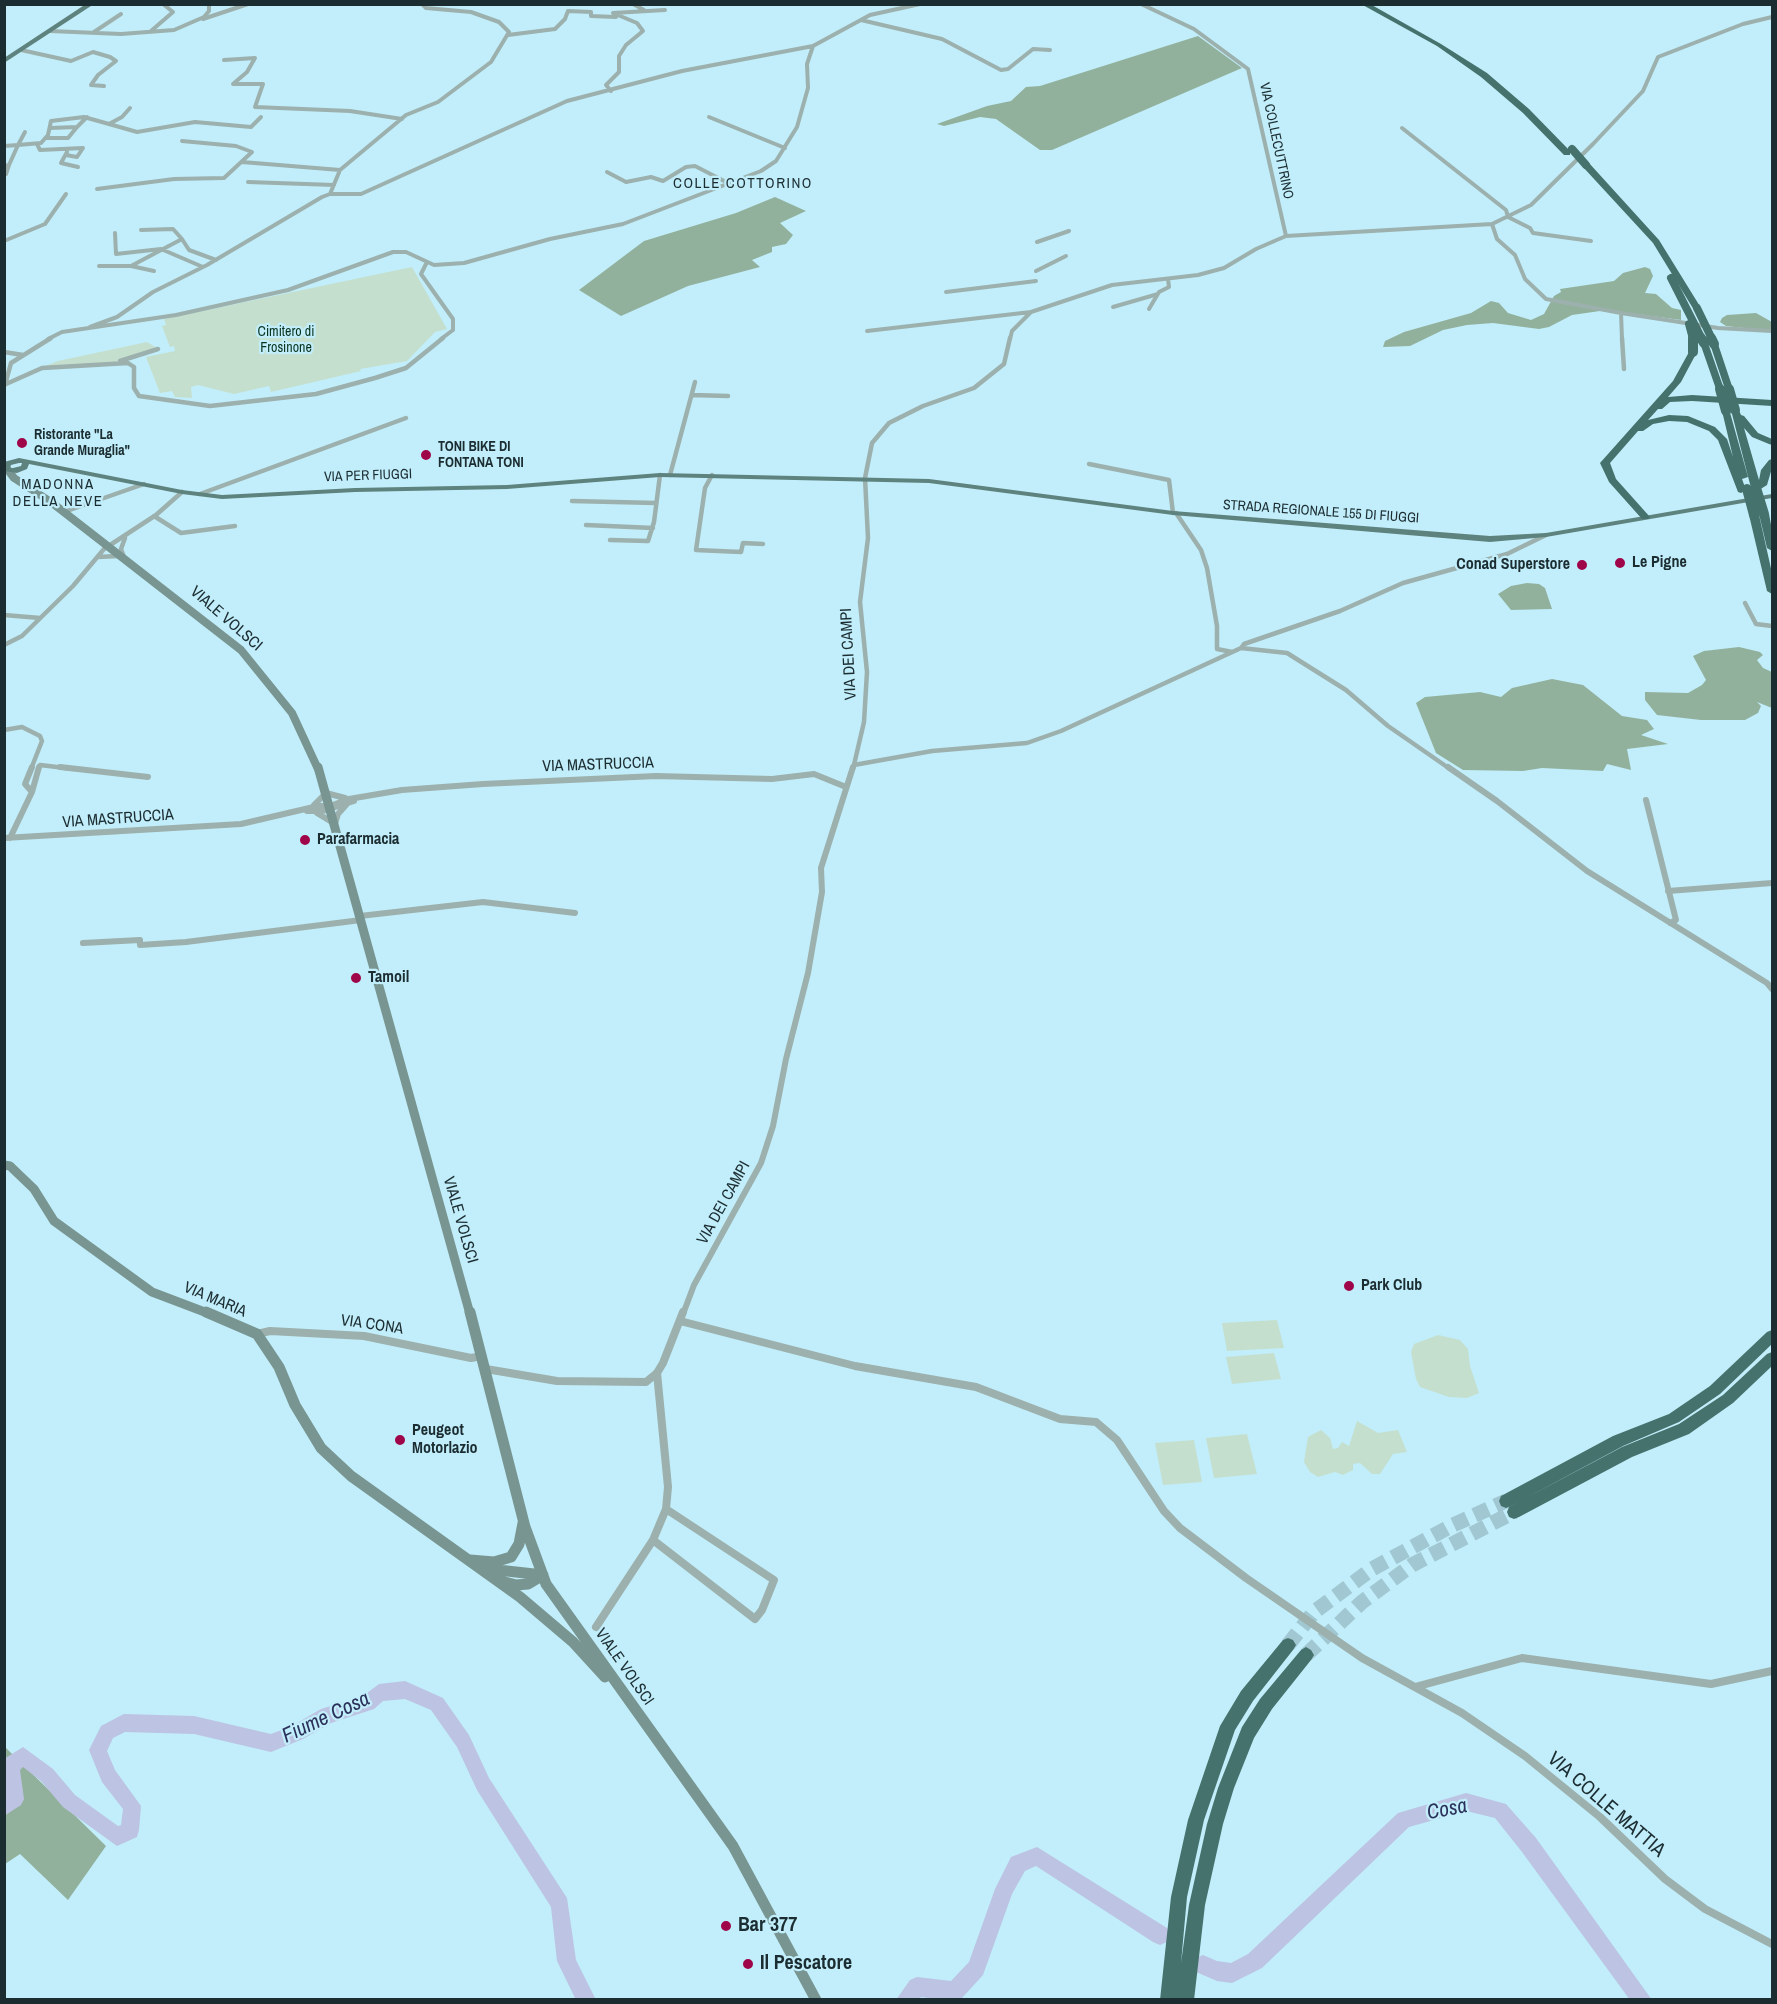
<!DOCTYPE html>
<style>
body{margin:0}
#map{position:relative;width:1777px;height:2004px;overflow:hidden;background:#c1eefa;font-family:"Archivo Narrow",sans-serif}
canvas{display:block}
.frame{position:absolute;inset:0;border:6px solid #1c2d32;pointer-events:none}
</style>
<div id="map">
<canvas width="1777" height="2004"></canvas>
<div class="frame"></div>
</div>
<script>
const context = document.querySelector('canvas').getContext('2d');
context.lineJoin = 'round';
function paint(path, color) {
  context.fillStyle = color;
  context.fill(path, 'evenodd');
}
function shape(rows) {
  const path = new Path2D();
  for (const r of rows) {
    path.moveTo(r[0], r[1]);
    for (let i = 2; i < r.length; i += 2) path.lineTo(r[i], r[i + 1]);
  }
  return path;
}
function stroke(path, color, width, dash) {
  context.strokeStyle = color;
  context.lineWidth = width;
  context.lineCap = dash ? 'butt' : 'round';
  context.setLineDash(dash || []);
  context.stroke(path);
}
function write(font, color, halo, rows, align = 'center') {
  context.font = font + ' "Archivo Narrow",sans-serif';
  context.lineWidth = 4.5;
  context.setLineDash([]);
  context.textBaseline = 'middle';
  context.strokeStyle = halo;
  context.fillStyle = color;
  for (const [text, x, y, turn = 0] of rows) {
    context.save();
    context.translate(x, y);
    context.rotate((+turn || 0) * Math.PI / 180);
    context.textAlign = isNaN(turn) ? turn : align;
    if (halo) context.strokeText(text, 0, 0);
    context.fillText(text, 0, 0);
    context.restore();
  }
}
paint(shape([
 [412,267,447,329,435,332,407,361,360,369,361,371,271,392,269,386,234,394,198,385,191,387,192,398,175,397,172,391,160,393,146,357,175,351,174,346,170,347,162,326,166,325,164,319],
 [147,342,157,348,116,362,43,367,58,361],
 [1277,1320,1284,1348,1227,1351,1222,1323],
 [1438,1335,1460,1340,1468,1349,1470,1366,1479,1393,1467,1398,1449,1397,1420,1387,1416,1379,1411,1352,1414,1344],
 [1274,1353,1281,1379,1232,1384,1226,1357],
 [1357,1421,1378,1433,1398,1430,1407,1452,1393,1454,1380,1474,1372,1474,1360,1463,1353,1464,1353,1470,1343,1475,1335,1472,1318,1477,1310,1472,1304,1462,1308,1437,1321,1430,1330,1438,1333,1449,1338,1448,1342,1442,1349,1446],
 [1247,1434,1257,1474,1214,1478,1206,1438],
 [1194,1440,1202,1482,1163,1485,1155,1443]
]), '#c5dfce');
paint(shape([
 [1198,36,1242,68,1052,150,1040,150,996,119,980,117,944,126,937,124,987,106,1011,101,1026,87,1040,86],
 [775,197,806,211,780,223,793,235,786,244,772,247,772,252,752,260,760,267,688,286,621,316,579,290,644,241,736,213],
 [1645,267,1650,269,1653,276,1645,293,1656,294,1672,308,1681,310,1681,320,1607,310,1572,315,1549,327,1539,329,1493,323,1467,325,1443,330,1410,346,1383,347,1385,341,1404,332,1471,313,1491,301,1499,303,1508,313,1531,320,1544,314,1554,296,1561,292,1560,289,1614,281,1623,273],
 [1756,313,1772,322,1772,331,1726,326,1720,322,1722,318,1727,315],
 [1527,583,1539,584,1545,588,1552,609,1511,610,1498,594,1511,586],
 [1739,647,1760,652,1763,655,1757,660,1763,668,1772,672,1772,708,1757,702,1761,706,1758,713,1745,720,1701,720,1657,715,1645,700,1645,692,1688,693,1702,685,1706,680,1693,656,1704,651],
 [1552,679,1583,685,1622,716,1647,720,1654,729,1641,735,1668,744,1627,749,1631,770,1607,764,1603,771,1542,768,1523,771,1463,770,1436,753,1416,703,1425,697,1480,692,1501,697,1512,688],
 [5,1747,106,1846,68,1900,20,1854,5,1864]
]), '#92b19d');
paint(shape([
 [405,1681,443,1698,469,1735,489,1778,567,1898,576,1960,596,2000,576,2000,557,1961,551,1907,477,1790,457,1747,431,1710,405,1699,383,1701,374,1709,331,1723,303,1739,271,1752,194,1734,125,1732,113,1738,107,1751,115,1770,141,1806,139,1830,137,1837,117,1846,63,1807,41,1781,23,1767,20,1770,24,1799,21,1805,4,1816,4,1759,23,1747,53,1769,75,1795,118,1826,121,1825,123,1809,102,1782,89,1750,101,1726,118,1717,124,1714,194,1716,271,1734,292,1726,321,1709,363,1696,379,1684,405,1681],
 [1466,1793,1506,1804,1536,1838,1652,2000,1630,2000,1522,1852,1495,1818,1466,1811,1409,1827,1262,1968,1232,1983,1217,1981,1196,1972,1193,1965,1196,1958,1203,1955,1217,1961,1231,1963,1248,1954,1398,1813,1466,1793],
 [1037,1847,1167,1928,1170,1935,1167,1942,1160,1945,1153,1942,1036,1866,1025,1871,1012,1894,983,1975,962,1998,944,2000,921,1997,919,2000,896,2000,910,1980,917,1977,951,1981,969,1962,995,1889,1011,1857,1037,1847]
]), '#bdc3e2');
stroke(shape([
 [1288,1645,1314,1612,1372,1569,1453,1525,1506,1501],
 [1306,1655,1362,1602,1412,1565,1514,1512]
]), '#a0c7d2', 15, [15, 8]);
stroke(shape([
 [633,4,644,10],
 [1141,4,1194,29,1248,69,1286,236],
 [203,19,248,4],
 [861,20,942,39,1001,70,1008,69,1033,49,1050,50],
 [50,31,121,34,174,30,204,17,209,11,209,4],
 [151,31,173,12,163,4],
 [94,32,121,14],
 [508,35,555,29,565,19,568,11,591,12,591,16,616,17],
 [813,46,870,15,920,4],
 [21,50,71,61,93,52,110,57,116,61,98,75,91,85,104,86],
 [224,60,255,58,247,72,233,84,263,84,255,107,350,111,402,119],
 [611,91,606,85,619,72,619,56,626,45,643,31,637,23,613,13,665,10],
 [709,117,785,148],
 [109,124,137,132,195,122,251,127,261,117],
 [50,128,77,127,87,117],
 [1402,128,1506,210,1508,217,1530,228,1533,233,1591,241],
 [46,138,68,138,77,127],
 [37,144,40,150,83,148,77,157,66,155],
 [4,146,18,145,25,132],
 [67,152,61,163,78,167],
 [242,162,340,170],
 [4,166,9,165,18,145,41,143,48,135,51,121,84,117,109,124,122,117,130,108],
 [607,172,626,182,651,177,663,181,686,167,695,166,728,183],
 [6,174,9,165],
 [248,182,334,185],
 [97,189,174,179,224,178,252,152,236,146,182,141],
 [330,194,340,170,406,115,438,102,491,62,509,32,499,22,471,12,426,8,422,4],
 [141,230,173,229,182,239],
 [115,233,116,254,161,249,203,267],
 [4,241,45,224,66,194],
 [1037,242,1069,231],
 [427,262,421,274,453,319,453,330,441,339],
 [99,266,131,266,182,239,189,250,216,260],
 [131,266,154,271],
 [1036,271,1066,256],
 [946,292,1036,281],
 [1113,307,1158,294],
 [1149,309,1159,292,1169,287,1168,279],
 [1621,313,1546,299,1525,279,1515,255,1497,239,1492,224,1531,205,1593,144,1643,91,1658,57,1743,24,1772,17],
 [867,331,1031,312],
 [48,339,62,332,176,315,288,290,393,252,406,252,434,265,464,263,550,239,623,224,761,171,776,161,797,127,808,88,807,64,813,46,682,71,567,101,361,194,330,194,322,197,207,265,153,292,117,317,90,327],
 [1010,339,1012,331,1031,312,1112,285,1198,275,1224,268,1256,249,1286,236,1492,224],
 [1622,339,1621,313,1718,328,1772,331]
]), '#9cb0ad', 4);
stroke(shape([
 [1622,338,1624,369],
 [4,352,23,355],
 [120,361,158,349],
 [6,384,42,368,128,363,134,367,134,388,139,396,210,406,316,394,375,378,406,368,443,338],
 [5,385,11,363,51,338],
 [692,395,728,396],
 [1089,464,1169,480,1173,513],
 [670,475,695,382],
 [712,475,705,488,696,550,741,552,743,543,763,544],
 [200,494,406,418],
 [572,501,656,503],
 [64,512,144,484],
 [1176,513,1201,550,1207,568,1217,626,1217,649,1232,652],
 [154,516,181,533,235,526],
 [586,525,653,528],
 [610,540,648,541,654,522,660,475],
 [98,557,118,556],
 [124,557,121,549,125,538],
 [1745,603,1756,624,1772,626],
 [4,615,40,618],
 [4,645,22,636,73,586,104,549,156,515,182,492],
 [1241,648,1244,644,1340,611,1403,583,1507,554,1546,535],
 [4,730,22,727,40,736,42,741,31,769],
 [854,765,932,751,1027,743,1061,731,1241,648,1287,653,1346,690,1388,726,1450,769],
 [39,769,40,765,74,769],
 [853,769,864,722,867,672,860,602,868,538,865,478,872,443,889,423,923,406,974,388,1004,364,1010,338]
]), '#9cb0ad', 4.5);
stroke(shape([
 [60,767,148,777],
 [1448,767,1497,801,1587,871,1767,983,1772,989],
 [32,792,39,767],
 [1646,800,1676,920,1670,923],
 [314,805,326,793,345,798],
 [307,811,323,811,354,801],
 [317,813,335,824,338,814,346,805],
 [4,838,241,824,318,806,330,806,349,799,402,790,483,784,656,776,772,779,814,774,846,787],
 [10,838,32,792,25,784,32,767],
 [1668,891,1772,883],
 [360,916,483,902,575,913],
 [83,943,140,940,140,945,186,942,361,920],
 [683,1314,694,1285,761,1163,773,1126,786,1059,808,973,822,892,821,868,853,767]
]), '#9cb0ad', 6);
stroke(shape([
 [680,1321,855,1366,976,1387,1060,1419,1096,1422,1117,1440,1164,1511,1180,1528,1246,1578,1362,1658,1462,1713,1525,1756,1600,1817,1665,1879,1705,1909,1772,1944],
 [257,1334,270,1331,364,1336,471,1358,482,1356],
 [486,1369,557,1381,646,1382,657,1373,663,1363,683,1312],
 [653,1540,755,1619,762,1610,774,1580,666,1509],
 [596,1627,653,1540,666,1509,668,1487,657,1373],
 [1415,1687,1522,1658,1711,1684,1772,1671]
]), '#9cb0ad', 8);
stroke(shape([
 [8,470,14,478,51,502,241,650,292,713,318,769]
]), '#789591', 8);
stroke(shape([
 [318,767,470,1314],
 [4,1165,10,1166,34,1189,54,1221,152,1292,210,1314]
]), '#789591', 9);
stroke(shape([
 [206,1312,257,1334,279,1367,295,1405,321,1448,351,1476,520,1597,573,1642,605,1677],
 [470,1312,525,1527,546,1584,733,1846,816,2000],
 [470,1560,494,1562,511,1557,519,1544,523,1523],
 [481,1565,498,1570,543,1575],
 [501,1581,516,1585,528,1584,543,1575]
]), '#789591', 11);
paint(shape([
 [86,4,94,4,4,63,4,58,86,4],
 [19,458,182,490,222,495,355,488,507,485,660,473,929,479,1173,511,1490,536,1546,533,1772,494,1772,498,1546,537,1490,542,1173,515,929,483,660,477,507,489,355,492,222,499,182,494,29,464,27,469,17,473,4,471,4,462,19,458],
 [19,463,22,463,21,466,13,468,10,468,11,465,19,463]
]), '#5e827e');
paint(shape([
 [1361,4,1370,4,1441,44,1487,73,1529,109,1570,151,1570,155,1564,155,1523,113,1481,77,1437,46,1361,4],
 [1583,163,1589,163,1659,240,1701,308,1700,310,1694,310,1653,243,1583,167,1583,163],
 [1704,340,1708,343,1724,389,1723,391,1716,389,1700,343,1704,340],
 [1714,341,1718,344,1733,389,1732,391,1725,389,1710,344,1714,341],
 [1693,349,1697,352,1681,382,1668,397,1692,395,1772,400,1772,406,1692,401,1670,402,1662,409,1658,409,1648,420,1669,415,1688,416,1715,427,1727,439,1733,457,1722,411,1726,408,1729,409,1748,477,1742,479,1746,490,1741,493,1738,492,1718,440,1709,431,1687,422,1669,421,1653,424,1643,431,1638,431,1610,463,1616,479,1650,517,1648,519,1642,519,1609,482,1600,463,1673,381,1689,352,1693,349],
 [1735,407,1738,408,1741,415,1744,416,1758,433,1772,439,1772,445,1769,444,1752,437,1744,428,1759,480,1761,470,1769,460,1772,459,1772,468,1767,485,1759,490,1756,491,1751,488,1731,410,1735,407],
 [1764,511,1769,514,1772,530,1772,551,1767,548,1759,514,1764,511],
 [1754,512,1759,515,1772,573,1772,594,1767,591,1749,515,1754,512],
 [1772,1330,1772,1344,1720,1394,1679,1422,1623,1446,1511,1506,1506,1508,1501,1506,1499,1501,1501,1496,1613,1436,1669,1414,1710,1386,1767,1332,1772,1330],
 [1772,1352,1772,1366,1733,1403,1689,1434,1632,1457,1519,1517,1514,1519,1509,1517,1507,1512,1509,1507,1622,1447,1679,1424,1723,1395,1767,1354,1772,1352],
 [1288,1638,1293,1640,1296,1645,1293,1650,1253,1701,1235,1730,1204,1820,1187,1897,1181,1963,1189,1905,1207,1824,1218,1788,1242,1727,1260,1699,1301,1650,1306,1647,1311,1650,1314,1655,1311,1660,1272,1709,1254,1738,1234,1788,1223,1824,1205,1905,1194,2000,1160,2000,1171,1897,1188,1820,1220,1726,1241,1691,1283,1640,1288,1638]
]), '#46726d');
stroke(shape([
 [1572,149,1586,165],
 [1671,278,1702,339],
 [1697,308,1712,339],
 [1689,324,1693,339]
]), '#46726d', 8);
stroke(shape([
 [1693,338,1693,352],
 [1701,338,1704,343],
 [1711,338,1714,344],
 [1720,389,1726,411],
 [1729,389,1735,410],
 [1756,488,1764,514],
 [1747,489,1754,515]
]), '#46726d', 10);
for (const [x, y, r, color] of [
 [22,443,6,"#9f0549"],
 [426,455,6,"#9f0549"],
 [1620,563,6,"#9f0549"],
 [1582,565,6,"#9f0549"],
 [305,840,6,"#9f0549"],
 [356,978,6,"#9f0549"],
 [1349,1286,6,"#9f0549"],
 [400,1440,6,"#9f0549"],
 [726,1926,6,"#9f0549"],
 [748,1964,6,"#9f0549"]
]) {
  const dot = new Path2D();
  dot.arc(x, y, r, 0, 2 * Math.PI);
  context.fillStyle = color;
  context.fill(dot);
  stroke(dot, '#c1eefa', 2);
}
write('14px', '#1c2d32', '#c1eefa', [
 ["VIA COLLECUTTRINO",1276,141,78],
 ["VIA PER FIUGGI",368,476,-2],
 ["STRADA REGIONALE 155 DI FIUGGI",1321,512,4]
]);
write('14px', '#09331e', '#c1eefa', [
 ["Cimitero di",286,332],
 ["Frosinone",286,348]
]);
write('bold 14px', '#1c2d32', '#c1eefa', [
 ["Ristorante \"La",34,435],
 ["Grande Muraglia\"",34,451],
 ["TONI BIKE DI",438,447],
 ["FONTANA TONI",438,463]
], 'left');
context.letterSpacing = '1.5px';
write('15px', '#1c2d32', '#c1eefa', [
 ["COLLE COTTORINO",743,184],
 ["MADONNA",58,485],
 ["DELLA NEVE",58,502]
]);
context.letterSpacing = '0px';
write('bold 16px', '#1c2d32', '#c1eefa', [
 ["Le Pigne",1632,563],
 ["Conad Superstore",1570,565,"right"],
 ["Parafarmacia",317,840],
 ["Tamoil",368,978],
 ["Park Club",1361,1286],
 ["Peugeot",412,1431],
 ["Motorlazio",412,1449]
], 'left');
write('16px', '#1c2d32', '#c1eefa', [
 ["VIALE VOLSCI",226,619,41],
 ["VIA DEI CAMPI",849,654,-93],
 ["VIA MASTRUCCIA",598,765,-2],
 ["VIA MASTRUCCIA",118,819,-4],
 ["VIA DEI CAMPI",724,1203,-61],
 ["VIALE VOLSCI",460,1220,74],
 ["VIA MARIA",215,1300,23],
 ["VIA CONA",372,1325,8],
 ["VIALE VOLSCI",624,1667,55]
]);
write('20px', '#1c2d32', '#c1eefa', [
 ["VIA COLLE MATTIA",1606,1805,41]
]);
write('bold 20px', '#1c2d32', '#c1eefa', [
 ["Bar 377",738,1926],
 ["Il Pescatore",760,1964]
], 'left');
write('italic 21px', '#2b315b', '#c1eefa', [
 ["Fiume Cosa",326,1718,-25],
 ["Cosa",1447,1810,-11]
]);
</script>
